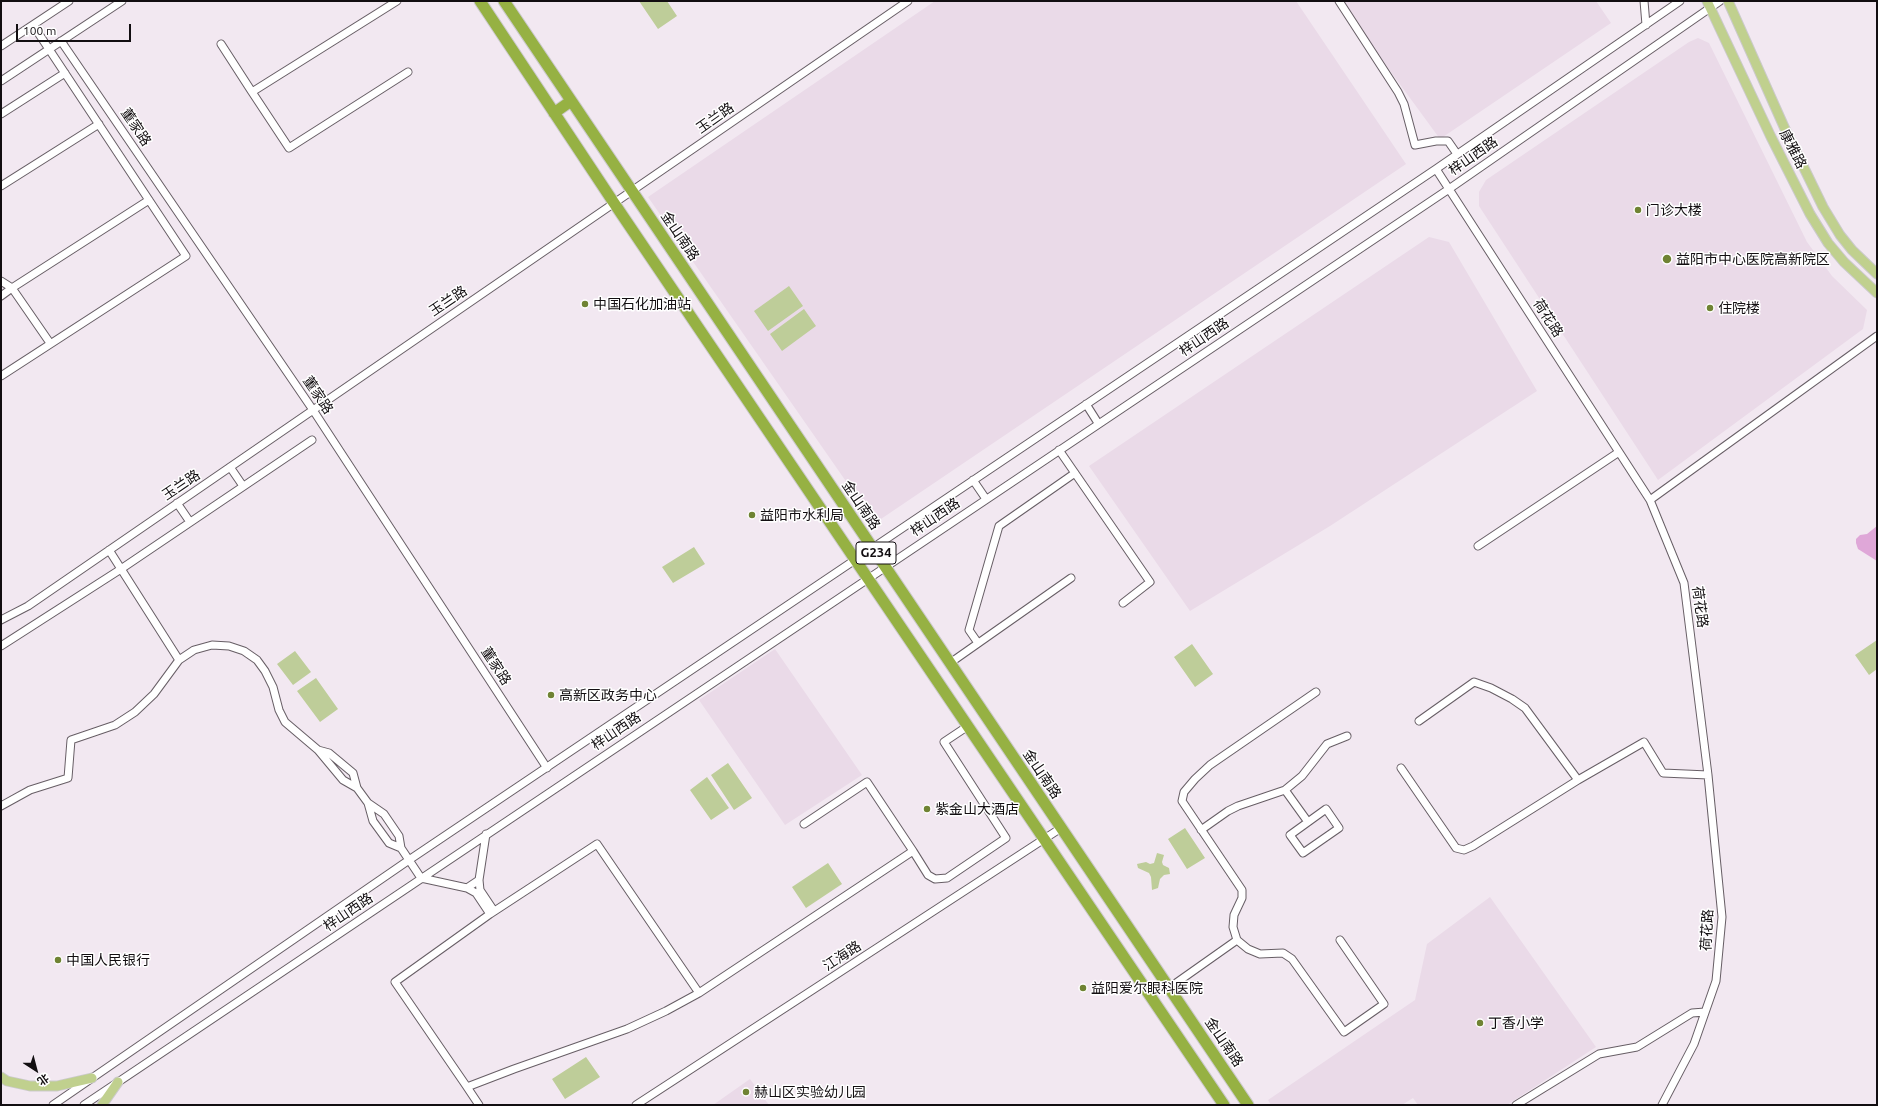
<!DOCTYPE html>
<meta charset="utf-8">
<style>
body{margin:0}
#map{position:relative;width:1878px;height:1106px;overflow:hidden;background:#f2e8f1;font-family:Ubuntu,"Noto Sans SC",sans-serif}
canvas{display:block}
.frame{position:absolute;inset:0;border:2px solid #120e11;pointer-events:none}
.north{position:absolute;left:16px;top:1050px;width:40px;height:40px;-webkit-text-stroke:3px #fff;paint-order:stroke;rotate:144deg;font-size:11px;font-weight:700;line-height:16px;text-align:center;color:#120e11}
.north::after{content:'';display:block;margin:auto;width:14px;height:18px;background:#120e11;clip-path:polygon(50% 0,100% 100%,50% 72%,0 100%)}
.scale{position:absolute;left:16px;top:24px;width:115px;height:18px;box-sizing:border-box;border:2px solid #120e11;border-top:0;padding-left:5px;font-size:12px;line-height:14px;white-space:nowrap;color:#120e11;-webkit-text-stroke:3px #fff;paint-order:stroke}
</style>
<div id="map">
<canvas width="1878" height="1106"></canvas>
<div class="frame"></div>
<div class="north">北</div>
<div class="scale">100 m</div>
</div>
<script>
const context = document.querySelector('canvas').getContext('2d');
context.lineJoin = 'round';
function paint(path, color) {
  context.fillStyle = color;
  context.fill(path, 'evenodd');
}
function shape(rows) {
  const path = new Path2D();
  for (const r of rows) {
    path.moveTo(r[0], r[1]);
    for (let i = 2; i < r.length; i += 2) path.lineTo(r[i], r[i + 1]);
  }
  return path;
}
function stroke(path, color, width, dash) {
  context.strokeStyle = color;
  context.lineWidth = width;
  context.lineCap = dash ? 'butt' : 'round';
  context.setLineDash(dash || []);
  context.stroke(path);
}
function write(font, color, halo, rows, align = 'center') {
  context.font = font + ' Ubuntu,"Noto Sans SC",sans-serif';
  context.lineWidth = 3;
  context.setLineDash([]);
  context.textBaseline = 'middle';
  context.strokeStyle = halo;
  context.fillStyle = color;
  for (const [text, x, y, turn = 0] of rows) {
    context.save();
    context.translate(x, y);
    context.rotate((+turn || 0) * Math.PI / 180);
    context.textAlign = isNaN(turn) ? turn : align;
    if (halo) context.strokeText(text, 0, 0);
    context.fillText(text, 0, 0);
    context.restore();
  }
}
paint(shape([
 [935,1,1296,1,1406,164,875,523,648,197],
 [1339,1,1596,1,1611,23,1440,139],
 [1698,38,1709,43,1807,242,1832,276,1867,310,1863,329,1658,480,1479,206,1479,192,1486,180,1689,42],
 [1429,237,1449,242,1537,391,1330,526,1190,611,1089,466],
 [775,649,862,775,785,825,699,700],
 [1490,897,1596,1047,1507,1105,1418,1105,1413,1098,1402,1105,1271,1105,1268,1100,1415,1000,1427,944],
 [750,1079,769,1105,713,1105]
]), '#eadae8');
paint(shape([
 [639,1,667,1,677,16,658,29],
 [789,286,803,306,768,331,754,311],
 [804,309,816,326,782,351,770,334],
 [694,547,705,564,673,583,662,567],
 [1877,640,1877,669,1869,675,1855,655],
 [1192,644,1213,674,1195,687,1174,657],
 [295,651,311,672,293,685,277,664],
 [316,678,338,709,320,722,297,691],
 [728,763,752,798,734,810,711,775],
 [707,777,729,808,711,820,690,790],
 [1185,828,1205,858,1187,869,1168,839],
 [1157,853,1164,855,1162,862,1163,865,1169,868,1170,874,1164,875,1160,879,1158,888,1152,890,1151,877,1149,873,1138,868,1137,864,1146,862,1150,864,1154,863],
 [828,863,842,884,806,908,792,887],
 [586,1057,600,1077,565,1099,552,1079]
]), '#becd99');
paint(shape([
 [1877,526,1877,561,1858,549,1856,543,1856,539,1860,535,1867,534]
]), '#dfa7d8');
const minor = shape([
 [1339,1,1398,92,1404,104,1415,145,1436,141,1448,141,1457,154],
 [1644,1,1646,25],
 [61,41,313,410,547,768],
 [221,44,252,92,397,1],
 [1,46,69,1],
 [1,81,122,1],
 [252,92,289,148,408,72],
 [1,114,65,73],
 [1436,169,1650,500,1684,583,1708,775,1722,917,1716,981,1694,1044,1662,1105],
 [1,186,99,124],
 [1,281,12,288,1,296],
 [50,343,12,288,149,200],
 [1,376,186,256,33,25],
 [1086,404,1098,423],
 [1059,450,1150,582,1123,603],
 [230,467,243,486],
 [973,480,986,499],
 [1650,500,1877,336],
 [177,503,190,522],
 [1478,546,1619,452],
 [109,550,179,660,194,650,212,645,229,646,244,651,257,660,265,671,273,687,279,710,285,722,318,750,343,780,357,788,353,773,329,753,318,750],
 [1,620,28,606,908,1],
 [978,643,969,630,999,526,1075,473],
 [1,646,121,569,312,440],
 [950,663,1071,578],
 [1419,721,1474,682,1491,688,1512,699,1525,708,1578,780,1644,742,1663,773,1708,775],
 [1401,768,1456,848,1464,850,1473,846,1578,780],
 [357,788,368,803,373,821,389,843,401,848,399,836,384,814,368,803],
 [1285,790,1308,822,1290,835,1303,853,1339,828,1326,809,1308,822],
 [1,806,30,790,68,778,71,740,115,725,135,712,154,694,179,660],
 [804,824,867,782,913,851],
 [1201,830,1228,811,1238,806,1285,790,1302,776,1327,744,1347,736],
 [597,844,699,993,666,1011,627,1029,514,1069,467,1087,395,982,490,914,597,844],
 [401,848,421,878,467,888,479,880,486,834],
 [479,880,480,890,494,911],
 [467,888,476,893,490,914],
 [1237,940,1233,927,1234,915,1242,898,1242,890,1182,801,1184,792,1195,779,1210,765,1316,692],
 [1169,988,1237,940,1248,949,1260,954,1283,953,1292,959,1344,1032,1384,1004,1340,940],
 [699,993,913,851,928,875,935,879,947,878,1006,838,944,742,968,726],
 [467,1087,479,1105],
 [53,1105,409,860,1436,169,1680,1],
 [84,1105,1449,189,1720,1],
 [636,1105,1061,828],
 [1516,1105,1599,1054,1637,1047,1692,1013,1705,1012]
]);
const major = shape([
 [1707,1,1771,137,1810,214,1828,243,1844,262,1877,293],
 [1728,1,1785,129,1823,207,1840,235,1852,250,1877,274],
 [1,1077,7,1081,30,1086,57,1086,92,1078],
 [102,1105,118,1082]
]);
const highway = shape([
 [480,1,614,203,1224,1105],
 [504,1,1248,1105],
 [554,113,571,101]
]);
stroke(minor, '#675e65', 9);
stroke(major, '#cbcacb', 11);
stroke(highway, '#cbcacb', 13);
stroke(minor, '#fff', 7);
stroke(major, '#c0d08e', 9);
stroke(highway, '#96b143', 11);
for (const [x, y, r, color] of [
 [1638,210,4,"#6f8333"],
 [1667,259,5,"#6f8333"],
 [585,304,4,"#6f8333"],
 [1710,308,4,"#6f8333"],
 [752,515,4,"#6f8333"],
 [551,695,4,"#6f8333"],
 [927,809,4,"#6f8333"],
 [58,960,4,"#6f8333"],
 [1083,988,4,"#6f8333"],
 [1480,1023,4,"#6f8333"],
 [746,1092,4,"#6f8333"]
]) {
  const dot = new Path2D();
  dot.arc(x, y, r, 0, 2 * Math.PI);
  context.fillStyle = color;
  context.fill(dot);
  stroke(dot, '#fff', 1.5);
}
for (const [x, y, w] of [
 [876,553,40]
]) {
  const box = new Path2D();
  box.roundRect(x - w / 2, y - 11, w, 22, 3);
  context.fillStyle = '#fff';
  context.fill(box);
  stroke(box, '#120e11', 1);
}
write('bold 13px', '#120e11', null, [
 ["G234",876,553]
]);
write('14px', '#120e11', '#fff', [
 ["玉兰路",715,118,-35],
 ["董家路",136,127,56],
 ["康雅路",1793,149,63],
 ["梓山西路",1473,156,-35],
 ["金山南路",680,236,56],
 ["玉兰路",448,301,-34],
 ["荷花路",1548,318,57],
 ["梓山西路",1204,337,-34],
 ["董家路",318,395,56],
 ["玉兰路",181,485,-34],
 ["金山南路",861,505,56],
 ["梓山西路",935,517,-34],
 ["荷花路",1700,607,82],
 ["董家路",496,666,57],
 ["梓山西路",616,731,-34],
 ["金山南路",1042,774,56],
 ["梓山西路",348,912,-34],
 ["荷花路",1707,930,-87],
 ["江海路",842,956,-33],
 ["金山南路",1224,1042,56]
]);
write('14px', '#120e11', '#fff', [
 ["门诊大楼",1646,210],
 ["益阳市中心医院高新院区",1676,259],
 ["中国石化加油站",593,304],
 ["住院楼",1718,308],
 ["益阳市水利局",760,515],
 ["高新区政务中心",559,695],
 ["紫金山大酒店",935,809],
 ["中国人民银行",66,960],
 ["益阳爱尔眼科医院",1091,988],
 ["丁香小学",1488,1023],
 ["赫山区实验幼儿园",754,1092]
], 'left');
</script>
